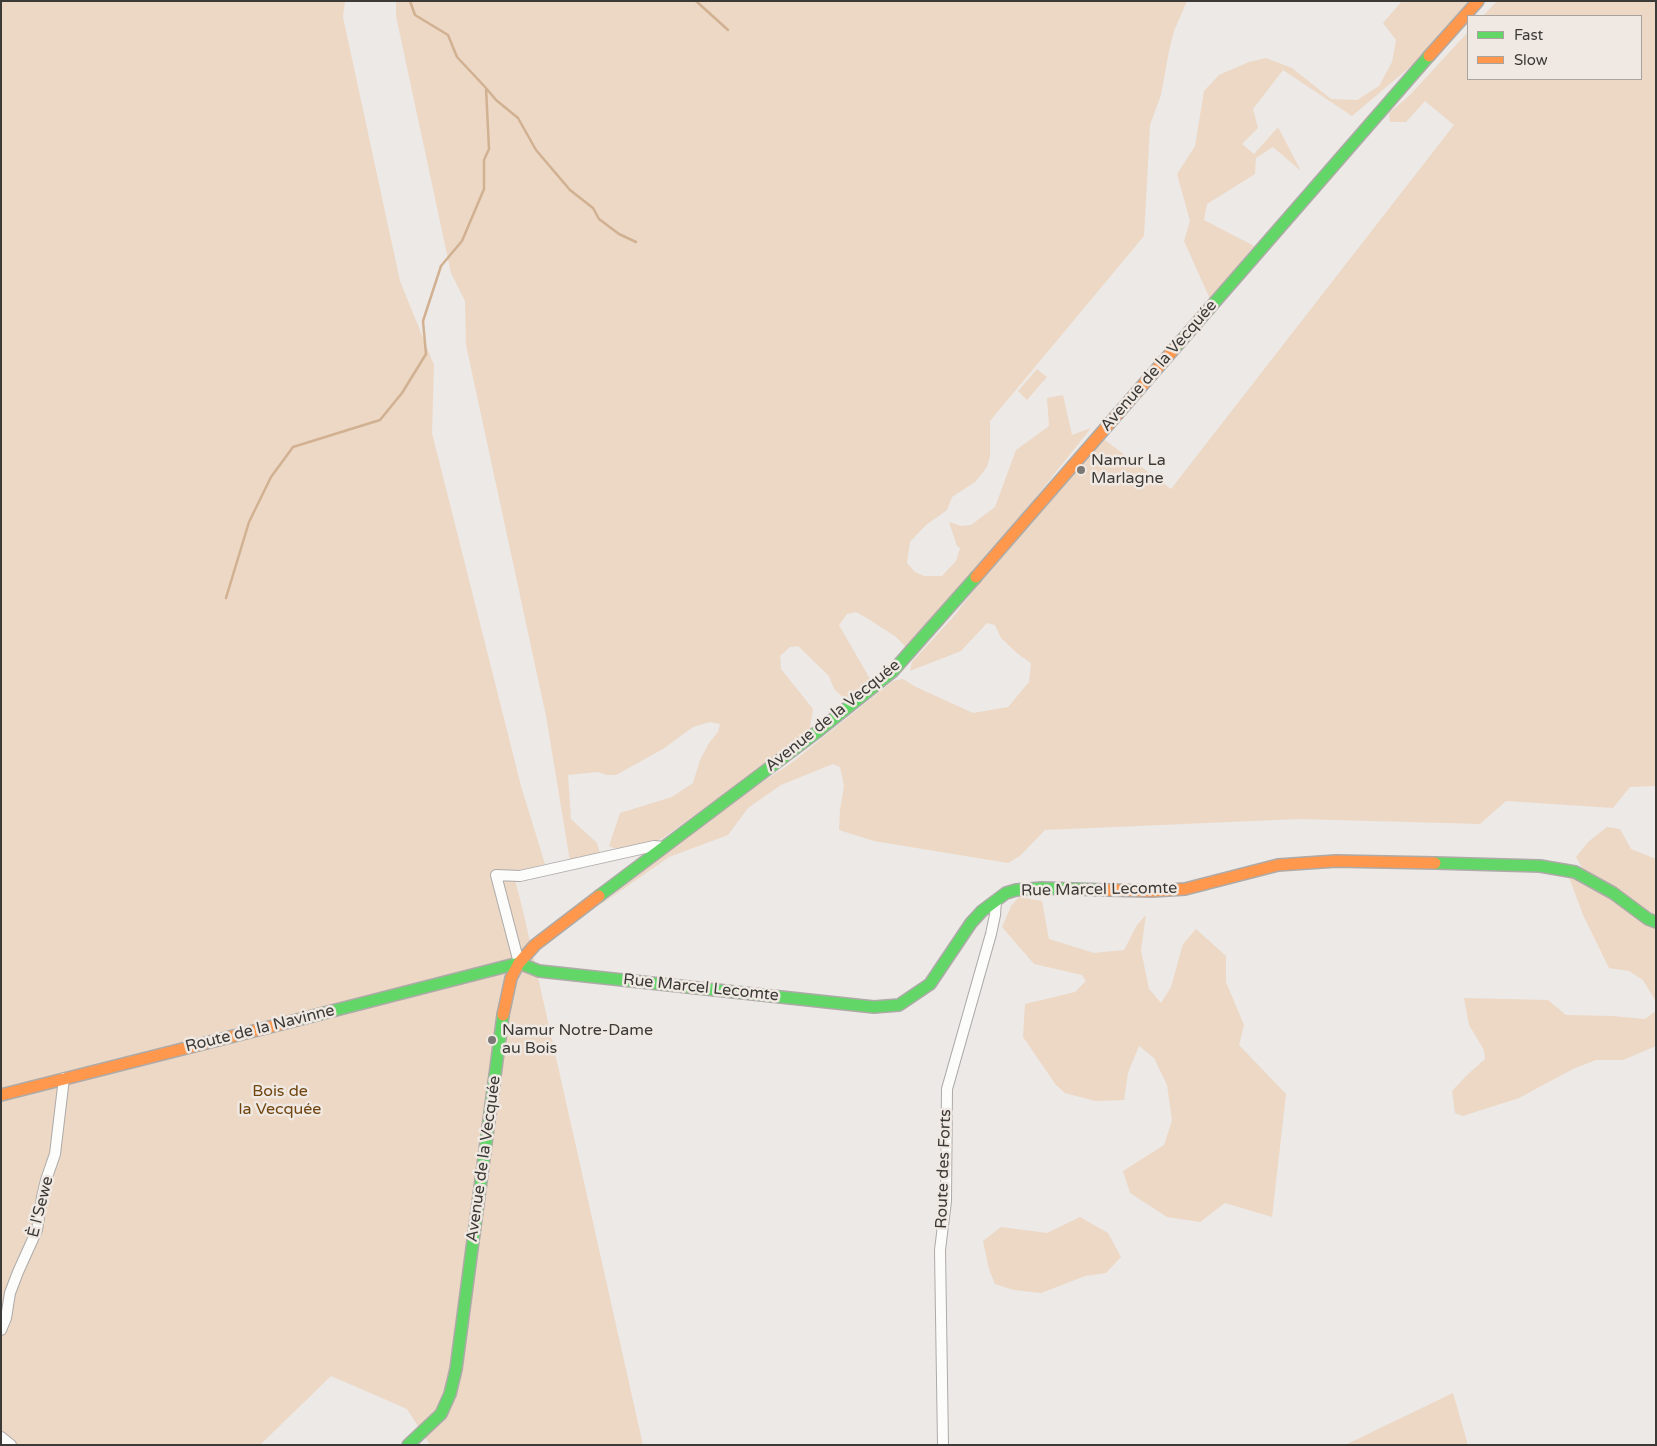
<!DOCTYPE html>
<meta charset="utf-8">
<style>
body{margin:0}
#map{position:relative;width:1657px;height:1446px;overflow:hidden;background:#ede9e6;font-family:"Varela Round",sans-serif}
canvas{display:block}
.frame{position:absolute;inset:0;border:2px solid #3c3a37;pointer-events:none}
.legend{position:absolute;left:1467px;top:15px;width:175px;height:65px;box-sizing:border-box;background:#f0e9e3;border:1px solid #a8a39e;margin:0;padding:6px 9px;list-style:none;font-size:15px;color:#3c3a37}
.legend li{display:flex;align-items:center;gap:10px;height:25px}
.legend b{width:25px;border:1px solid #a8a39e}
</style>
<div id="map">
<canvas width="1657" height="1446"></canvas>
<div class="frame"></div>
<ul class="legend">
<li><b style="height:6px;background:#63d668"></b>Fast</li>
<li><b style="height:6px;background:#ff974d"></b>Slow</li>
</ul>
</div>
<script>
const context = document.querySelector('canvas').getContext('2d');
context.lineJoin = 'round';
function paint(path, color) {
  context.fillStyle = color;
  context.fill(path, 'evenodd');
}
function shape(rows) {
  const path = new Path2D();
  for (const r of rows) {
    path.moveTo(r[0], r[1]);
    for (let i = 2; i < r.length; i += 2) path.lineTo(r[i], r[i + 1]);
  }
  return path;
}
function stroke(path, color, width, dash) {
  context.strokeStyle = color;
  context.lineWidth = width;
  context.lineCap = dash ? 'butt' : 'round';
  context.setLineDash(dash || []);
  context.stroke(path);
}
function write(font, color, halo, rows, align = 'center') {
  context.font = font + ' "Varela Round",sans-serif';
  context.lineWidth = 5;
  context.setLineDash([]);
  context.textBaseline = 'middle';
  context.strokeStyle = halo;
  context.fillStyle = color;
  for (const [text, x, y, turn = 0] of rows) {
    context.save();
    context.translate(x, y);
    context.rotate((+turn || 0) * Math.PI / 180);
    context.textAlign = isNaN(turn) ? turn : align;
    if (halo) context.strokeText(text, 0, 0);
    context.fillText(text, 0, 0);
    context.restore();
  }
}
paint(shape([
 [1,1,345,1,343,17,400,281,434,365,432,433,521,786,545,864,513,872,524,915,643,1445,430,1445,407,1409,331,1376,260,1445,7,1445,1,1437],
 [396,1,1187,1,1174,31,1169,51,1161,95,1150,125,1144,236,990,421,990,456,987,467,975,482,952,497,947,510,926,525,910,542,907,563,915,572,924,576,942,576,956,561,960,548,957,546,949,522,961,526,971,525,995,507,1016,450,1049,426,1047,398,1063,395,1072,435,1091,428,990,555,909,650,896,637,870,620,856,612,847,614,839,625,870,679,847,701,834,689,829,676,798,646,790,647,780,656,781,669,813,709,810,728,787,749,663,838,646,846,619,850,609,846,620,813,672,797,693,783,700,760,709,743,718,732,720,724,710,722,693,727,663,749,616,775,607,775,598,772,568,775,571,819,597,843,601,857,571,867,546,716,466,345,465,301,451,273,396,16],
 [1402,1,1473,1,1430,50,1352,116,1283,70,1253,109,1258,128,1242,144,1254,154,1278,127,1301,171,1273,147,1256,158,1255,174,1207,204,1204,220,1254,246,1210,299,1184,241,1190,221,1177,174,1195,146,1204,91,1219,75,1249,62,1266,58,1292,68,1331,99,1357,100,1379,86,1392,62,1396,40,1383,23],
 [1497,1,1656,1,1656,786,1630,787,1613,808,1506,801,1480,824,1299,819,1045,830,1020,856,1008,863,874,841,839,830,840,810,844,786,840,767,833,764,781,785,748,808,728,835,669,857,599,906,719,810,790,764,893,681,903,679,916,687,973,713,1008,707,1029,682,1031,663,1018,654,1001,638,995,625,987,623,961,651,910,671,912,662,954,616,1008,546,1102,438,1171,489,1454,125,1425,101,1406,122,1390,122,1389,113,1409,96,1468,32,1468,79,1641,79,1641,16,1483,16],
 [1037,369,1047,377,1027,400,1018,391],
 [1607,827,1620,829,1631,849,1656,859,1656,1002,1643,980,1629,971,1609,968,1583,915,1569,877,1595,891,1576,857,1588,842],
 [1019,897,1042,901,1049,939,1094,953,1124,950,1137,925,1146,915,1141,950,1149,989,1161,1003,1171,987,1183,944,1196,929,1226,956,1226,982,1244,1025,1239,1045,1286,1094,1272,1217,1225,1203,1200,1222,1167,1217,1130,1193,1123,1171,1164,1145,1172,1120,1167,1085,1154,1058,1139,1046,1128,1073,1124,1100,1095,1101,1065,1093,1056,1085,1023,1037,1025,1004,1075,992,1086,981,1082,975,1034,964,1002,927,1011,906],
 [1464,998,1548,1000,1566,1015,1612,1016,1645,1019,1656,1011,1656,1046,1623,1060,1596,1060,1573,1069,1519,1098,1463,1116,1455,1113,1452,1091,1467,1075,1485,1059,1484,1050,1469,1025],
 [1080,1217,1108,1233,1121,1257,1106,1273,1085,1276,1041,1293,1014,1290,995,1284,989,1269,983,1241,1001,1227,1047,1233],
 [1453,1393,1468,1445,1345,1445]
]), '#ecd8c5');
stroke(shape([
 [696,1,728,30],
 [486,88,496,100,518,118,536,150,570,190,593,208,599,219,619,234,636,242],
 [226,598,249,522,271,477,293,447,380,420,402,393,426,354,423,321,441,266,462,241,484,189,484,160,489,149,486,88,457,57,448,35,415,15,410,1]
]), '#d1b191', 2.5);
const street = shape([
 [519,963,496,875,520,876,654,846,664,847],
 [1,1330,6,1318,10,1293,18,1272,37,1230,42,1197,46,1180,55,1154,64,1078],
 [1,1437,11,1445],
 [943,1445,940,1250,946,1201,947,1089,991,934,995,915,996,900]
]);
const fast = shape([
 [1175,348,1429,56],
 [1435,863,1540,866,1575,872,1613,893,1648,919,1656,922],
 [599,896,817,732,892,672,976,577],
 [519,963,539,971,874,1007,899,1005,930,984,971,923,982,911,1006,893,1016,890,1042,888,1107,890],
 [297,1020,519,963],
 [408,1445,441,1414,450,1394,456,1369,503,1015]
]);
const slow = shape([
 [1429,56,1478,1],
 [976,577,1175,348],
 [1107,890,1152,891,1185,889,1278,865,1336,861,1435,863],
 [503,1015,511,978,519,963,535,945,599,896],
 [1,1095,297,1020]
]);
stroke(street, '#adaaa8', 12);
stroke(fast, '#adaaa8', 14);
stroke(slow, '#adaaa8', 14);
stroke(street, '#fcfcfb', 10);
stroke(fast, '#63d668', 11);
stroke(slow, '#ff974d', 11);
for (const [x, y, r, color] of [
 [1081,470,5,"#7a7774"],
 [492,1040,5,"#7a7774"]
]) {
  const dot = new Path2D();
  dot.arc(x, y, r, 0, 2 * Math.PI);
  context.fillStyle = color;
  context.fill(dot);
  stroke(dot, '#f0e9e3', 2);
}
write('16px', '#3c3a37', '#f0e9e3', [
 ["Avenue de la Vecquée",1159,366,-49],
 ["Avenue de la Vecquée",833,716,-39],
 ["Rue Marcel Lecomte",1099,890,-1],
 ["Rue Marcel Lecomte",701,988,6],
 ["Route de la Navinne",260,1029,-14],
 ["Avenue de la Vecquée",484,1159,-82],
 ["Route des Forts",944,1169,-88],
 ["È l'Sewe",41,1207,-76]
]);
write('16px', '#3c3a37', '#f0e9e3', [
 ["Namur La",1091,461],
 ["Marlagne",1091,479],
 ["Namur Notre-Dame",502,1031],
 ["au Bois",502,1049]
], 'left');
write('16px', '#70450f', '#f0e9e3', [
 ["Bois de",280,1092],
 ["la Vecquée",280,1110]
]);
</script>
